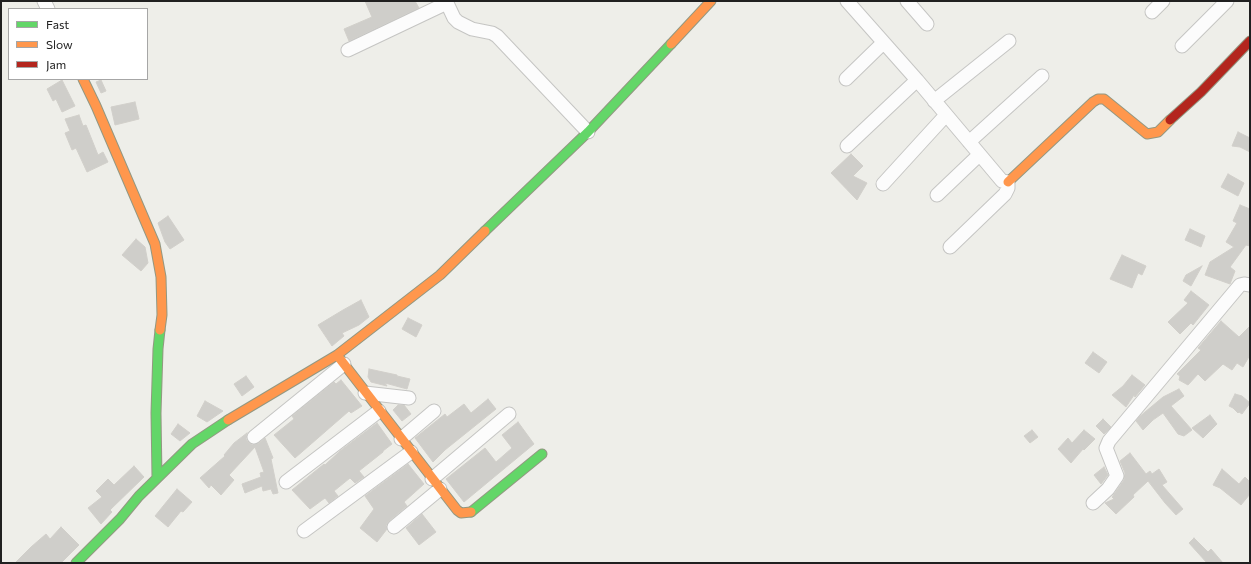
<!DOCTYPE html>
<style>
body{margin:0}
#map{position:relative;width:1251px;height:564px;overflow:hidden;background:#eeeee9;font-family:Commissioner,sans-serif}
canvas{display:block}
.frame{position:absolute;inset:0;border:2px solid #202020;pointer-events:none}
.legend{position:absolute;left:8px;top:8px;width:140px;height:72px;box-sizing:border-box;background:#fff;border:1px solid #a6a6a6;margin:0;padding:5px 7px;list-style:none;font-size:12px;color:#202020}
.legend li{display:flex;align-items:center;gap:8px;height:20px}
.legend b{width:20px;border:1px solid #a6a6a6}
</style>
<div id="map">
<canvas width="1251" height="564"></canvas>
<div class="frame"></div>
<ul class="legend">
<li><b style="height:5px;background:#63d668"></b>Fast</li>
<li><b style="height:5px;background:#ff974d"></b>Slow</li>
<li><b style="height:5px;background:#b3261e"></b>Jam</li>
</ul>
</div>
<script>
const context = document.querySelector('canvas').getContext('2d');
context.lineJoin = 'round';
function paint(path, color) {
  context.fillStyle = color;
  context.fill(path, 'evenodd');
}
function shape(rows) {
  const path = new Path2D();
  for (const r of rows) {
    path.moveTo(r[0], r[1]);
    for (let i = 2; i < r.length; i += 2) path.lineTo(r[i], r[i + 1]);
  }
  return path;
}
function stroke(path, color, width, dash) {
  context.strokeStyle = color;
  context.lineWidth = width;
  context.lineCap = dash ? 'butt' : 'round';
  context.setLineDash(dash || []);
  context.stroke(path);
}
const building = shape([
 [365,1,415,1,419,8,349,41,344,29,372,17,365,1],
 [62,80,75,106,62,112,56,99,53,101,47,89,62,80],
 [101,80,106,91,101,93,96,82,101,80],
 [135,102,139,119,115,125,111,107,135,102],
 [79,115,83,126,86,125,98,155,103,152,108,162,87,172,76,148,72,150,65,133,70,131,65,119,79,115],
 [1238,132,1250,138,1250,152,1240,147,1232,146,1238,132],
 [851,154,863,166,853,176,867,183,857,200,831,173,851,154],
 [1228,174,1244,183,1238,196,1221,187,1228,174],
 [1240,205,1250,209,1250,246,1246,245,1230,267,1235,271,1230,284,1205,275,1210,262,1234,247,1226,242,1237,223,1233,221,1240,205],
 [168,216,184,240,170,249,165,242,158,223,168,216],
 [1190,229,1205,236,1201,247,1185,240,1190,229],
 [136,239,145,247,148,263,141,271,122,255,136,239],
 [1122,255,1146,266,1142,275,1138,273,1132,288,1110,279,1122,255],
 [1202,266,1191,286,1183,281,1186,275,1202,266],
 [1191,291,1209,305,1193,325,1191,323,1180,334,1168,322,1188,303,1184,300,1191,291],
 [361,300,369,317,359,325,342,333,344,336,332,346,318,325,343,310,361,300],
 [408,318,422,325,416,337,402,329,408,318],
 [1221,321,1239,337,1250,326,1250,355,1243,367,1237,363,1232,370,1223,364,1205,381,1198,374,1188,385,1179,380,1180,376,1177,374,1201,350,1198,348,1221,321],
 [1093,352,1107,362,1099,373,1085,363,1093,352],
 [369,369,397,375,397,376,410,379,407,389,385,383,387,386,371,382,368,377,369,369],
 [1132,375,1145,385,1135,397,1134,395,1126,407,1112,395,1123,386,1132,375],
 [246,376,254,387,242,396,234,384,246,376],
 [341,380,362,406,351,413,349,411,295,458,274,435,294,419,292,416,334,382,336,384,341,380],
 [1179,389,1184,396,1171,406,1192,430,1184,436,1178,434,1163,413,1153,420,1143,430,1136,421,1139,417,1163,397,1179,389],
 [1235,394,1242,396,1250,403,1242,414,1239,412,1238,413,1233,408,1229,406,1235,394],
 [488,399,496,409,445,450,433,462,415,438,445,414,447,417,464,404,471,413,488,399],
 [205,401,223,411,207,422,197,416,205,401],
 [398,405,404,405,411,414,402,421,393,410,398,405],
 [1210,415,1217,424,1203,438,1192,428,1210,415],
 [1103,419,1111,427,1104,434,1096,426,1103,419],
 [518,422,534,444,464,502,446,479,485,448,496,462,512,448,502,435,518,422],
 [377,423,392,444,383,451,383,452,359,471,364,477,355,483,350,478,334,491,338,496,329,503,325,498,310,509,292,490,324,464,325,465,340,451,377,423],
 [178,424,190,433,180,441,171,434,178,424],
 [1032,430,1038,437,1030,443,1024,436,1032,430],
 [1084,430,1095,439,1084,450,1083,449,1071,463,1058,449,1068,438,1072,443,1084,430],
 [247,433,246,439,248,442,252,445,259,443,265,438,273,458,271,459,278,493,273,494,271,489,263,491,262,486,245,493,242,484,261,477,260,473,264,472,255,447,229,475,234,480,221,495,211,485,209,488,200,478,225,456,224,455,234,443,247,433],
 [1130,453,1146,474,1150,471,1152,474,1159,469,1167,482,1162,485,1183,509,1176,515,1165,503,1148,481,1133,495,1134,497,1116,514,1105,503,1114,499,1112,497,1124,480,1125,473,1120,461,1130,453],
 [408,464,424,484,404,502,407,506,389,521,386,525,387,529,377,542,360,528,374,509,365,496,408,464],
 [134,466,144,477,110,510,112,512,101,524,88,508,102,497,96,491,108,479,114,485,134,466],
 [1104,467,1108,475,1101,484,1094,475,1104,467],
 [1222,469,1239,484,1245,477,1250,482,1250,494,1241,505,1220,488,1213,485,1222,469],
 [177,489,192,502,183,512,181,511,168,527,155,516,177,489],
 [422,514,436,532,419,545,406,528,422,514],
 [61,527,79,545,61,563,15,563,31,547,46,534,50,539,61,527],
 [1194,538,1208,552,1211,549,1223,563,1207,563,1189,543,1194,538]
]);
paint(building, '#cfceca');
stroke(building, '#d1cfca', 1);
const street = shape([
 [44,1,48,9],
 [446,1,454,18,458,22,472,29,492,33,497,36,588,132],
 [847,1,917,80,1002,181,1008,182,1008,188,1005,194,950,247],
 [907,1,927,24],
 [1152,12,1163,1],
 [1182,46,1227,1],
 [348,50,447,3],
 [846,79,883,43],
 [934,101,1009,41],
 [969,142,1042,76],
 [847,146,917,80],
 [883,184,946,115],
 [937,195,979,155],
 [365,393,409,398],
 [254,437,344,364],
 [401,439,434,411],
 [432,479,509,414],
 [286,482,379,411],
 [1093,503,1108,489,1117,476,1106,448,1109,441,1240,285,1244,284,1250,285],
 [394,527,440,489],
 [304,531,411,452]
]);
const fast = shape([
 [485,231,588,132,671,44],
 [157,478,156,413,158,349,160,330],
 [471,512,542,454],
 [76,563,120,519,139,496,192,444,228,420]
]);
const slow = shape([
 [671,44,711,1],
 [83,79,96,106,155,244,161,277,162,315,160,330],
 [1008,182,1093,102,1098,99,1104,99,1147,134,1158,132,1170,120],
 [337,355,457,510,461,513,471,512],
 [228,420,337,355,440,275,485,231]
]);
const jam = shape([
 [1170,120,1201,92,1250,41]
]);
stroke(street, '#c5c5c3', 15);
stroke(fast, '#939882', 11);
stroke(slow, '#939882', 11);
stroke(jam, '#939882', 11);
stroke(street, '#fcfcfc', 13);
stroke(fast, '#63d668', 9);
stroke(slow, '#ff974d', 9);
stroke(jam, '#b3261e', 9);
</script>
